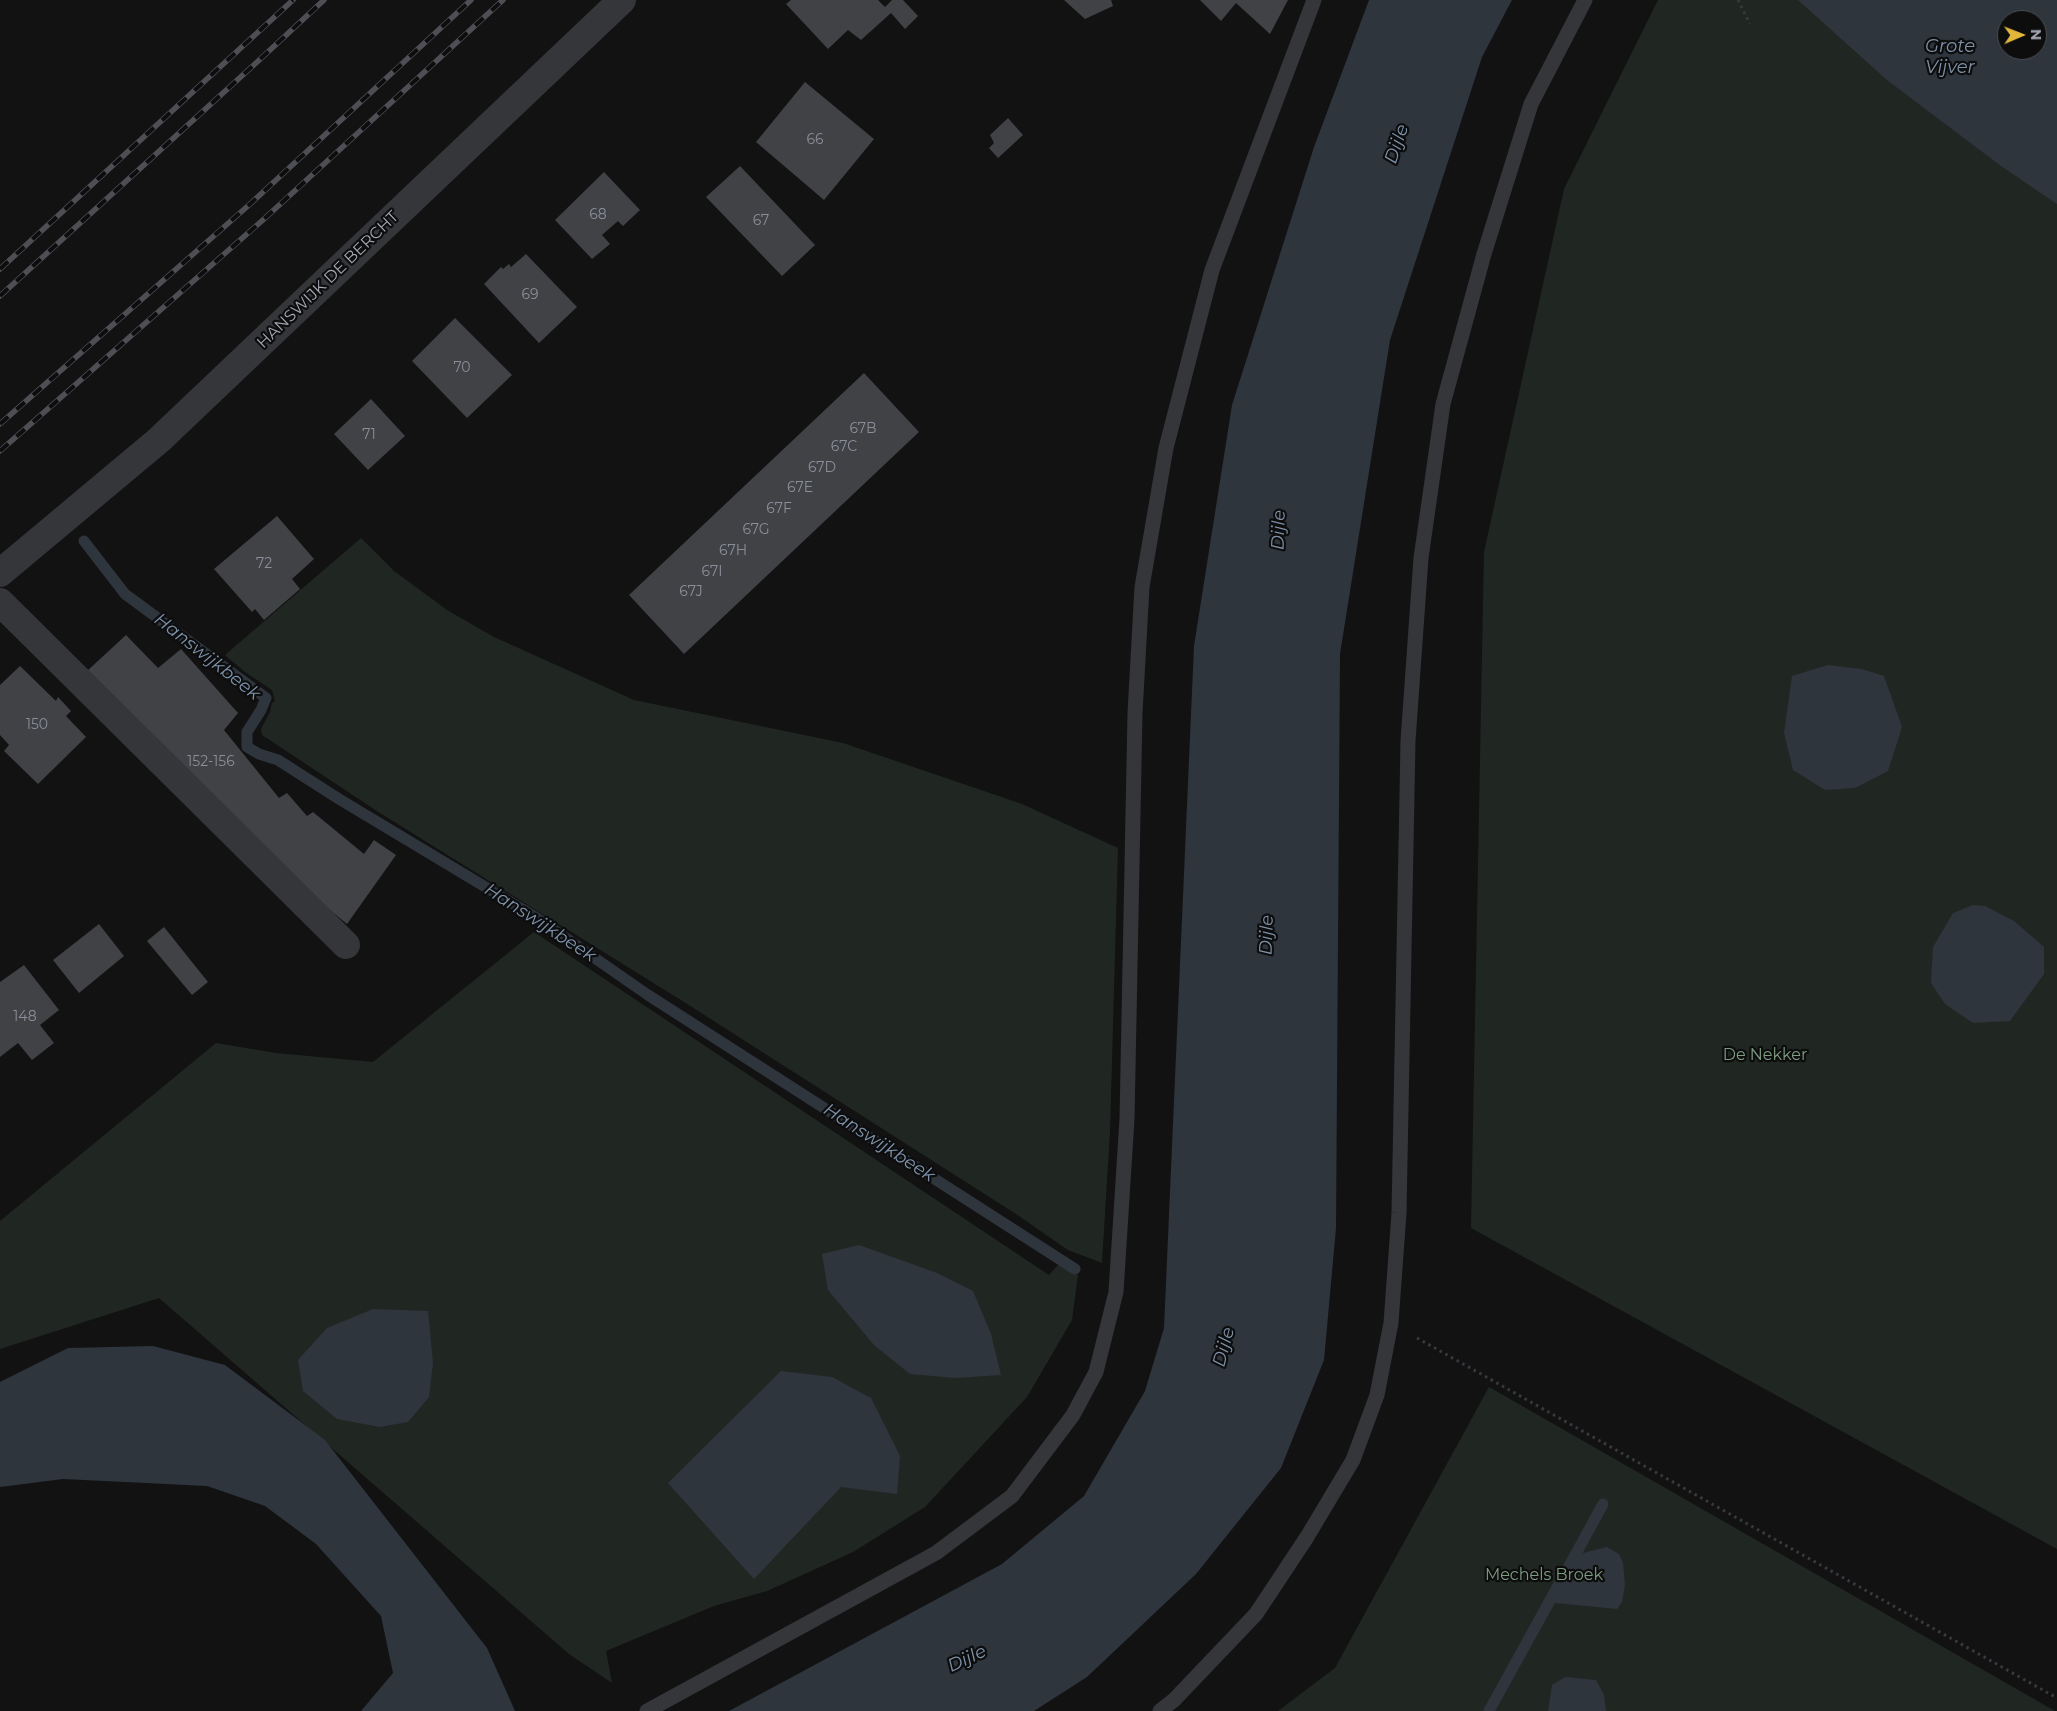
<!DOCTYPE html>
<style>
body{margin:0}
#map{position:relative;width:2057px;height:1711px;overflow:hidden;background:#121213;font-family:Montserrat,sans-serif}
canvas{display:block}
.north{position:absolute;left:1997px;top:10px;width:50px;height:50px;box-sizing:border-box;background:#0d0d0e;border:1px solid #494b50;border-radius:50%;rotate:89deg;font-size:14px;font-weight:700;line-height:20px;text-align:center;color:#a4a8b3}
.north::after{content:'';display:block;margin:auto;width:18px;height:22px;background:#e2b53b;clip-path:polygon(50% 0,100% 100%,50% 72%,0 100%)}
</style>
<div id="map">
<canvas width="2057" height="1711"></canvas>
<div class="north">N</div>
</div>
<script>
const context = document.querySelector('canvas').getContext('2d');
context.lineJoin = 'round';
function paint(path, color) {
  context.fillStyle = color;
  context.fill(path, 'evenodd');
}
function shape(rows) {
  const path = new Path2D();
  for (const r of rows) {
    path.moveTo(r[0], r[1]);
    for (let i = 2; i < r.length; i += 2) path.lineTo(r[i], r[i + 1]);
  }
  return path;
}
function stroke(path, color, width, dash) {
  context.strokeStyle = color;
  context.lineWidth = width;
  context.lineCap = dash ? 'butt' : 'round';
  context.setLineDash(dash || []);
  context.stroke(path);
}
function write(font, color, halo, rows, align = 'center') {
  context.font = font + ' Montserrat,sans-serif';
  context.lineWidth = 4.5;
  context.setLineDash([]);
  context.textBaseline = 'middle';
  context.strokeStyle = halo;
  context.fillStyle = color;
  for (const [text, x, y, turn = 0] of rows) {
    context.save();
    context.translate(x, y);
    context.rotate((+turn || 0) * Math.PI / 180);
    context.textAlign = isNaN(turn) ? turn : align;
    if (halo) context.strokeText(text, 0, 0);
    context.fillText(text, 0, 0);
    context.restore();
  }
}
paint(shape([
 [1658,0,2057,0,2057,1549,1471,1228,1484,552,1564,189],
 [2007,20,2037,20,2037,50,2007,50],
 [361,538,394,571,447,610,494,637,634,700,843,743,1022,804,1118,848,1110,1131,1102,1263,1068,1250,1016,1214,684,1002,380,813,262,735,261,729,270,712,272,703,275,701,272,690,245,672,225,655],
 [534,932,1049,1275,1059,1264,1078,1275,1072,1320,1027,1397,925,1507,853,1552,767,1591,714,1606,606,1651,612,1683,569,1654,159,1298,0,1349,0,1221,216,1043,276,1053,373,1062],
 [1489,1387,2055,1711,1278,1711,1335,1668]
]), '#202722');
paint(shape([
 [1369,0,1512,0,1482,57,1390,340,1340,654,1336,1228,1324,1360,1281,1468,1196,1574,1087,1677,1034,1711,729,1711,1002,1564,1084,1496,1145,1391,1164,1328,1194,646,1232,405,1314,147],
 [1798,0,2057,0,2057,204,2001,166,1887,80],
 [2007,20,2037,20,2037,50,2007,50],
 [1828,665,1862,669,1884,676,1902,727,1888,771,1855,788,1825,790,1793,770,1784,733,1792,676],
 [1973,905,1985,906,2014,921,2044,947,2044,974,2010,1021,1973,1023,1945,1004,1931,983,1933,947,1953,913],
 [859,1245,937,1273,973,1291,991,1334,1001,1375,955,1378,910,1374,874,1345,828,1290,822,1254],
 [373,1309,428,1311,433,1363,429,1397,408,1422,380,1427,337,1419,303,1391,298,1360,327,1328],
 [153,1346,225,1365,325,1440,487,1648,515,1711,361,1711,393,1673,381,1616,316,1544,265,1506,207,1486,63,1479,0,1487,0,1382,68,1348],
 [781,1371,832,1377,871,1398,900,1456,897,1494,841,1487,754,1579,668,1483],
 [1607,1547,1619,1554,1623,1563,1625,1585,1622,1602,1617,1609,1556,1603,1550,1595,1567,1561,1583,1553],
 [1565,1677,1596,1680,1604,1695,1606,1711,1548,1711,1552,1685]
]), '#2e353d');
stroke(shape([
 [84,541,125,594,266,698,261,710,247,732,247,747,259,754,278,760,339,799,537,918,648,995,1075,1269],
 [1567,1570,1603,1504],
 [1489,1711,1559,1584]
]), '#2e353d', 11);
paint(shape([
 [791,0,878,0,885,7,892,0,903,0,918,16,905,29,891,13,861,40,848,30,828,49,786,4],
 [1064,0,1111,0,1113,6,1085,19],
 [1200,0,1288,0,1270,34,1236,3,1221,21],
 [805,82,874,139,824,200,756,142],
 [1008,118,1023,135,998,158,989,148,994,143,990,135],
 [740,166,815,245,782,276,706,197],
 [604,172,640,210,623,226,618,221,602,235,610,244,592,259,555,220],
 [526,254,577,307,539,343,484,284,501,267,503,269,509,264,511,267],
 [455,318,512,375,467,418,412,361],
 [864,373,919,432,684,654,629,595],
 [371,399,405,436,368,470,334,434],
 [277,516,314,559,292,579,300,589,264,620,255,609,252,612,214,569],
 [126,635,158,668,181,649,238,713,224,730,279,798,287,793,307,816,313,812,364,854,374,840,396,855,347,924,253,847,86,672],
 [20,666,56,701,58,697,71,711,66,716,86,737,38,784,4,751,9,745,0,735,0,685],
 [99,924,124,956,79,993,53,960],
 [164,927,208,982,192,995,147,941],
 [24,965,59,1010,40,1025,54,1043,32,1060,18,1043,0,1057,0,982]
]), '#414246');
stroke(shape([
 [1738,0,1750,24],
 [1417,1338,2057,1698]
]), '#393a3f', 3, [2.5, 4]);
stroke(shape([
 [647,1711,936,1553,1012,1496,1073,1415,1096,1372,1116,1292,1127,1119,1135,713,1142,587,1166,448,1212,270,1314,0],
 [1160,1711,1174,1700,1256,1614,1307,1537,1353,1460,1377,1395,1391,1323,1399,1213,1408,741,1421,558,1443,404,1484,254,1531,104,1585,0]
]), '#35363a', 15);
stroke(shape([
 [0,573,159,440,622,0],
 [0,602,346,945]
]), '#35363a', 28);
const rail = shape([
 [0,269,293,0],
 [0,296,256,63,324,0],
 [0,424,249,205,471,0],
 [0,451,264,219,503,0]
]);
stroke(rail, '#4e4f55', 5.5);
stroke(rail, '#0d0d0e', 4, [11]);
write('14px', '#8b8e98', null, [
 ["66",815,140],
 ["68",598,215],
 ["67",761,221],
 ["69",530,295],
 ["70",462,368],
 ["67B",863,429],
 ["71",369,435],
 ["67C",844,447],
 ["67D",822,468],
 ["67E",800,488],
 ["67F",779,509],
 ["67G",756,530],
 ["67H",733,551],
 ["72",264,564],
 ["67I",712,572],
 ["67J",691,592],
 ["150",37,725],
 ["152-156",211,762],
 ["148",25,1017]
]);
write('16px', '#a4a8b3', '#0d0d0e', [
 ["HANSWIJK DE BERCHT",328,280,-44]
]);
write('16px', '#7d9c81', '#0d0d0e', [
 ["De Nekker",1765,1055],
 ["Mechels Broek",1544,1575]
]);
write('italic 18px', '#7e93ab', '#0d0d0e', [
 ["Grote",1950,47],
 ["Vijver",1950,68],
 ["Dijle",1397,144,-71],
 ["Dijle",1279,530,-88],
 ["Hanswijkbeek",207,657,38],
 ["Hanswijkbeek",540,923,33],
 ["Dijle",1267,935,-88],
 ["Hanswijkbeek",879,1143,33],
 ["Dijle",1224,1347,-75],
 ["Dijle",967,1659,-25]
]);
</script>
